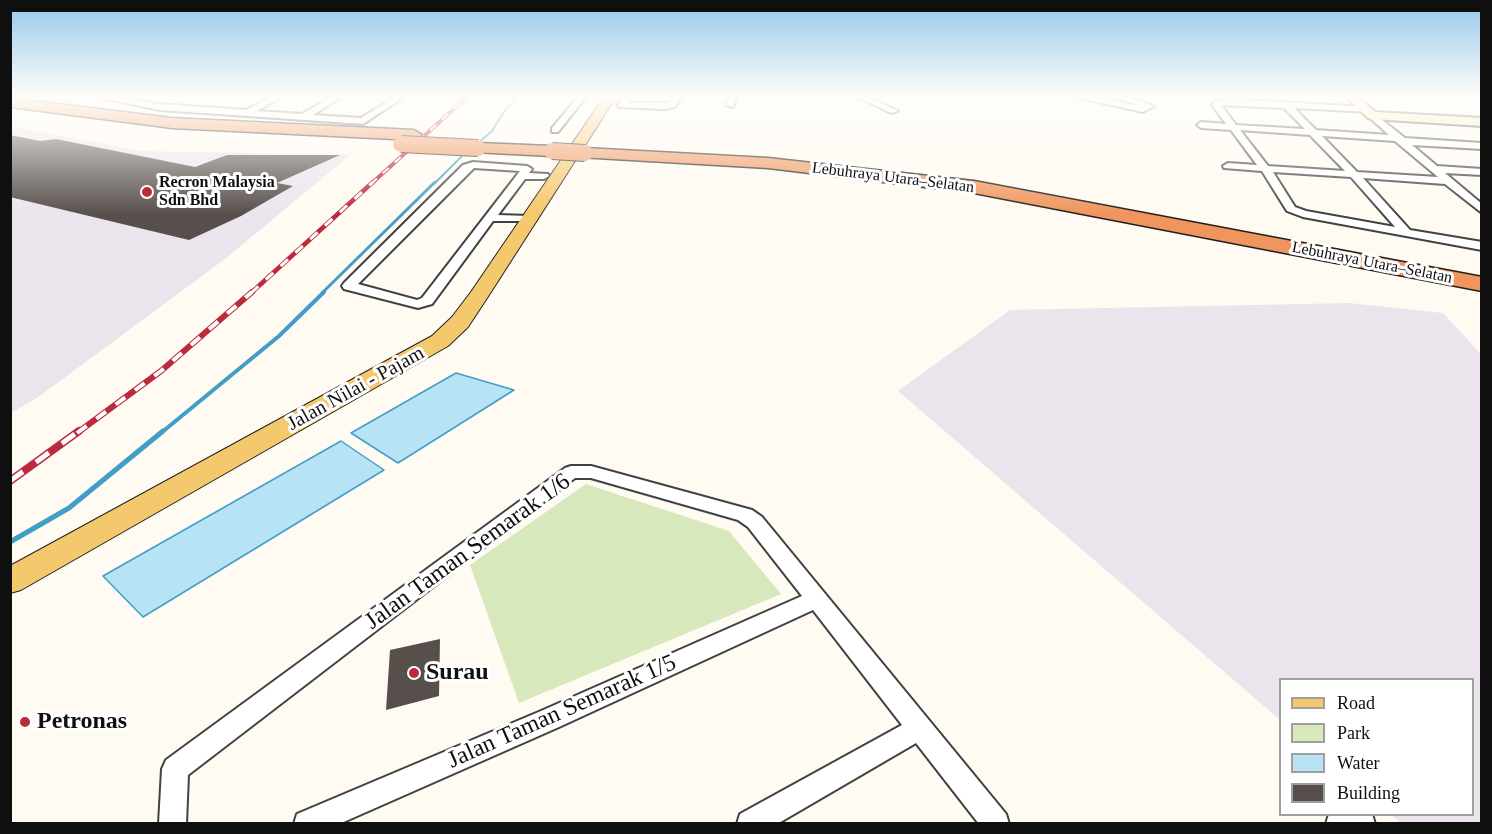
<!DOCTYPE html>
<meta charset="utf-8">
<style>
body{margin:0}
#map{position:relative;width:1492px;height:834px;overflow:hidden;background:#fffbf2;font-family:Georgia,serif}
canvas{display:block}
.frame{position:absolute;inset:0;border:12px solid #0f0f0f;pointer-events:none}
.legend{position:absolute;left:1279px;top:678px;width:195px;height:138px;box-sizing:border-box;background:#fff;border:2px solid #9f9f9f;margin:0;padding:8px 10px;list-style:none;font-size:18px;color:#0f0f0f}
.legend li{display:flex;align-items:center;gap:12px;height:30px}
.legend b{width:30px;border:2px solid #9f9f9f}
</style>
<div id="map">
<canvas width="1492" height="834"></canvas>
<div class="frame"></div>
<ul class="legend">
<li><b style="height:8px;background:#f4c86c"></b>Road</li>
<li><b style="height:16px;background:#d7e8bc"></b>Park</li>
<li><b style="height:16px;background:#b8e3f4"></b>Water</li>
<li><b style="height:16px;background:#574f4c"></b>Building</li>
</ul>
</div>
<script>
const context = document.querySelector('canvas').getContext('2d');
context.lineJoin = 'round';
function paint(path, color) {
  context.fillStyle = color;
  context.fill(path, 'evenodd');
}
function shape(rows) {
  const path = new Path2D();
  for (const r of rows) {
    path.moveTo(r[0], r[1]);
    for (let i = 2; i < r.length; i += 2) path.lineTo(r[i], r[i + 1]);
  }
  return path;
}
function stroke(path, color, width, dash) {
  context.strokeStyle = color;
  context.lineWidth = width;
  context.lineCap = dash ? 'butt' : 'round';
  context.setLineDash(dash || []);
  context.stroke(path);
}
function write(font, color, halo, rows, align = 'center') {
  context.font = font + ' Georgia,serif';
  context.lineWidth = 6;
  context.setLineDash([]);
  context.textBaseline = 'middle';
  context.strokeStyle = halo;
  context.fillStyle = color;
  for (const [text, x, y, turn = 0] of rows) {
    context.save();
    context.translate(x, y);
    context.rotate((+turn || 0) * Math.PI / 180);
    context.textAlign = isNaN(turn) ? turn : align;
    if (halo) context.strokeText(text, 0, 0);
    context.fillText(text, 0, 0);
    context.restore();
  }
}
paint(shape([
 [11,126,141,151,350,155,225,259,37,398,11,413],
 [1349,303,1443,313,1481,354,1481,823,1401,823,1391,815,1472,814,1472,680,1280,680,1280,720,898,391,1010,310]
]), '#ebe4ed');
paint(shape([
 [586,484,729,531,781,594,519,703,470,565]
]), '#d7e8bc');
const water = shape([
 [456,373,514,390,398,463,351,433,456,373],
 [341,441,384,470,143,617,103,576,341,441]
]);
paint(water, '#b8e3f4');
stroke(water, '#419ec9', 1.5);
stroke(shape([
 [477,144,492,131,505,110,518,97],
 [434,184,465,153]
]), '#419ec9', 2);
stroke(shape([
 [322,293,435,182]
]), '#419ec9', 3);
stroke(shape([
 [161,433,279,336,324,292]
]), '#419ec9', 4);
stroke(shape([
 [10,542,69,508,163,431]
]), '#419ec9', 5);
paint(shape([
 [10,135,40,141,56,139,195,167,227,155,340,155,277,183,293,186,241,216,189,240,10,197],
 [440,639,439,696,386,710,390,650]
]), '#574f4c');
const street = shape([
 [96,97,113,97,160,104,246,110,271,97,281,97,257,111,302,114,332,97,341,97,313,115,361,118,395,97,404,97,363,124,160,110,96,97],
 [578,97,586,97,558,132,552,132,552,128,578,97],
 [623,97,631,97,628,103,669,103,673,97,681,97,675,107,665,109,619,107,618,105,623,97],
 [729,97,737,97,733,107,726,105,729,97],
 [858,97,868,97,898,111,891,113,858,97],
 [1075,97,1091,97,1141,106,1115,97,1127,97,1154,106,1143,112,1075,97],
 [1226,99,1368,107,1372,110,1371,112,1294,108,1316,130,1389,135,1369,117,1368,115,1372,112,1405,138,1482,143,1482,149,1412,145,1437,166,1482,169,1482,175,1445,173,1482,204,1482,213,1445,184,1363,178,1410,230,1482,242,1482,250,1303,217,1287,211,1262,171,1224,168,1223,166,1228,163,1257,165,1231,130,1201,128,1197,125,1201,122,1226,124,1212,105,1215,101,1226,99],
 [1221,105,1284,108,1305,129,1236,125,1221,105],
 [1240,130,1310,135,1345,171,1268,166,1240,130],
 [1322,136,1395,141,1438,177,1357,172,1322,136],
 [1273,172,1351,177,1395,227,1306,211,1295,207,1273,172],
 [473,162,527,166,532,169,529,173,548,174,549,176,544,179,525,179,498,215,529,216,535,219,533,221,493,221,432,304,418,308,344,289,342,286,344,283,463,165,473,162],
 [474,168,520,171,422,298,417,300,358,284,474,168],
 [571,466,591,466,752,510,762,517,1006,814,1009,824,979,824,916,743,777,824,737,824,740,814,902,725,813,610,559,727,339,824,294,824,297,814,541,711,802,596,748,527,738,520,591,478,575,478,188,775,186,824,159,824,162,769,166,760,565,468,571,466],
 [1329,814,1372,814,1375,824,1326,824,1329,814]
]);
const secondary = shape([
 [1346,97,1358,97,1375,112,1482,118,1482,126,1372,119,1368,118,1346,97]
]);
const primary = shape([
 [604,97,616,97,489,295,468,327,448,346,21,590,10,593,10,566,432,336,452,317,471,292,604,97]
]);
const highway = shape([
 [10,98,172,118,414,130,422,135,414,140,172,128,10,107,10,98],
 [478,143,552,146,558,147,561,151,558,155,552,156,472,152,469,148,472,144,478,143],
 [585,148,768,158,974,181,1482,277,1482,291,974,193,768,168,579,157,576,153,579,149,585,148]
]);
stroke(street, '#424242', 4);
stroke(secondary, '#313131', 4);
stroke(primary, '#202020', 2);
stroke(highway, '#202020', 3);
paint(street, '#fff');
paint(secondary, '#fcedaf');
paint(primary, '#f4c86c');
paint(highway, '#f0955e');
const railFar3 = shape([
 [371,184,467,97]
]);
const railFar2 = shape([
 [251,293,373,182]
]);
const railFar1 = shape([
 [77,433,161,371,252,292]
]);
const rail = shape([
 [10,481,79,431]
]);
stroke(railFar3, '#bc2a3d', 4);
stroke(railFar2, '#bc2a3d', 4.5);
stroke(railFar1, '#bc2a3d', 6);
stroke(rail, '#bc2a3d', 8);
stroke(railFar3, '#fff', 2, [8]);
stroke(railFar2, '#fff', 3, [10]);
stroke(railFar1, '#fff', 4, [12]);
stroke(rail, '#fff', 5, [16]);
const highwayBridge = shape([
 [401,144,478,148],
 [552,151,585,153]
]);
stroke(highwayBridge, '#202020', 18, []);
stroke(highwayBridge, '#f0955e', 16);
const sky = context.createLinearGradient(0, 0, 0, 214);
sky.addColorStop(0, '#95c7ed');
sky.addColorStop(0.45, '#fffdf9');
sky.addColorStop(1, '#fffdf900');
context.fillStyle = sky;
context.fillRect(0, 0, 1492, 214);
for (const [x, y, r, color] of [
 [147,192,6,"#bc2a3d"],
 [414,673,6,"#bc2a3d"],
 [25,722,6,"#bc2a3d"]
]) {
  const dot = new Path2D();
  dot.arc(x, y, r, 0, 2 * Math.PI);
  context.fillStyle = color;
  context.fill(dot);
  stroke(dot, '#fff', 2);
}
write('16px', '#0f0f0f', '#fff', [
 ["Lebuhraya Utara–Selatan",893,178,7],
 ["Lebuhraya Utara–Selatan",1372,263,11]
]);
write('bold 16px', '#0f0f0f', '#fff', [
 ["Recron Malaysia",159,183],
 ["Sdn Bhd",159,201]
], 'left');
write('20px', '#0f0f0f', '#fff', [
 ["Jalan Nilai - Pajam",356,389,-29]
]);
write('24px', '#0f0f0f', '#fff', [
 ["Jalan Taman Semarak 1/6",468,552,-36],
 ["Jalan Taman Semarak 1/5",562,712,-24]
]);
write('bold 24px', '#0f0f0f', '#fff', [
 ["Surau",426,673],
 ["Petronas",37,722]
], 'left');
</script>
